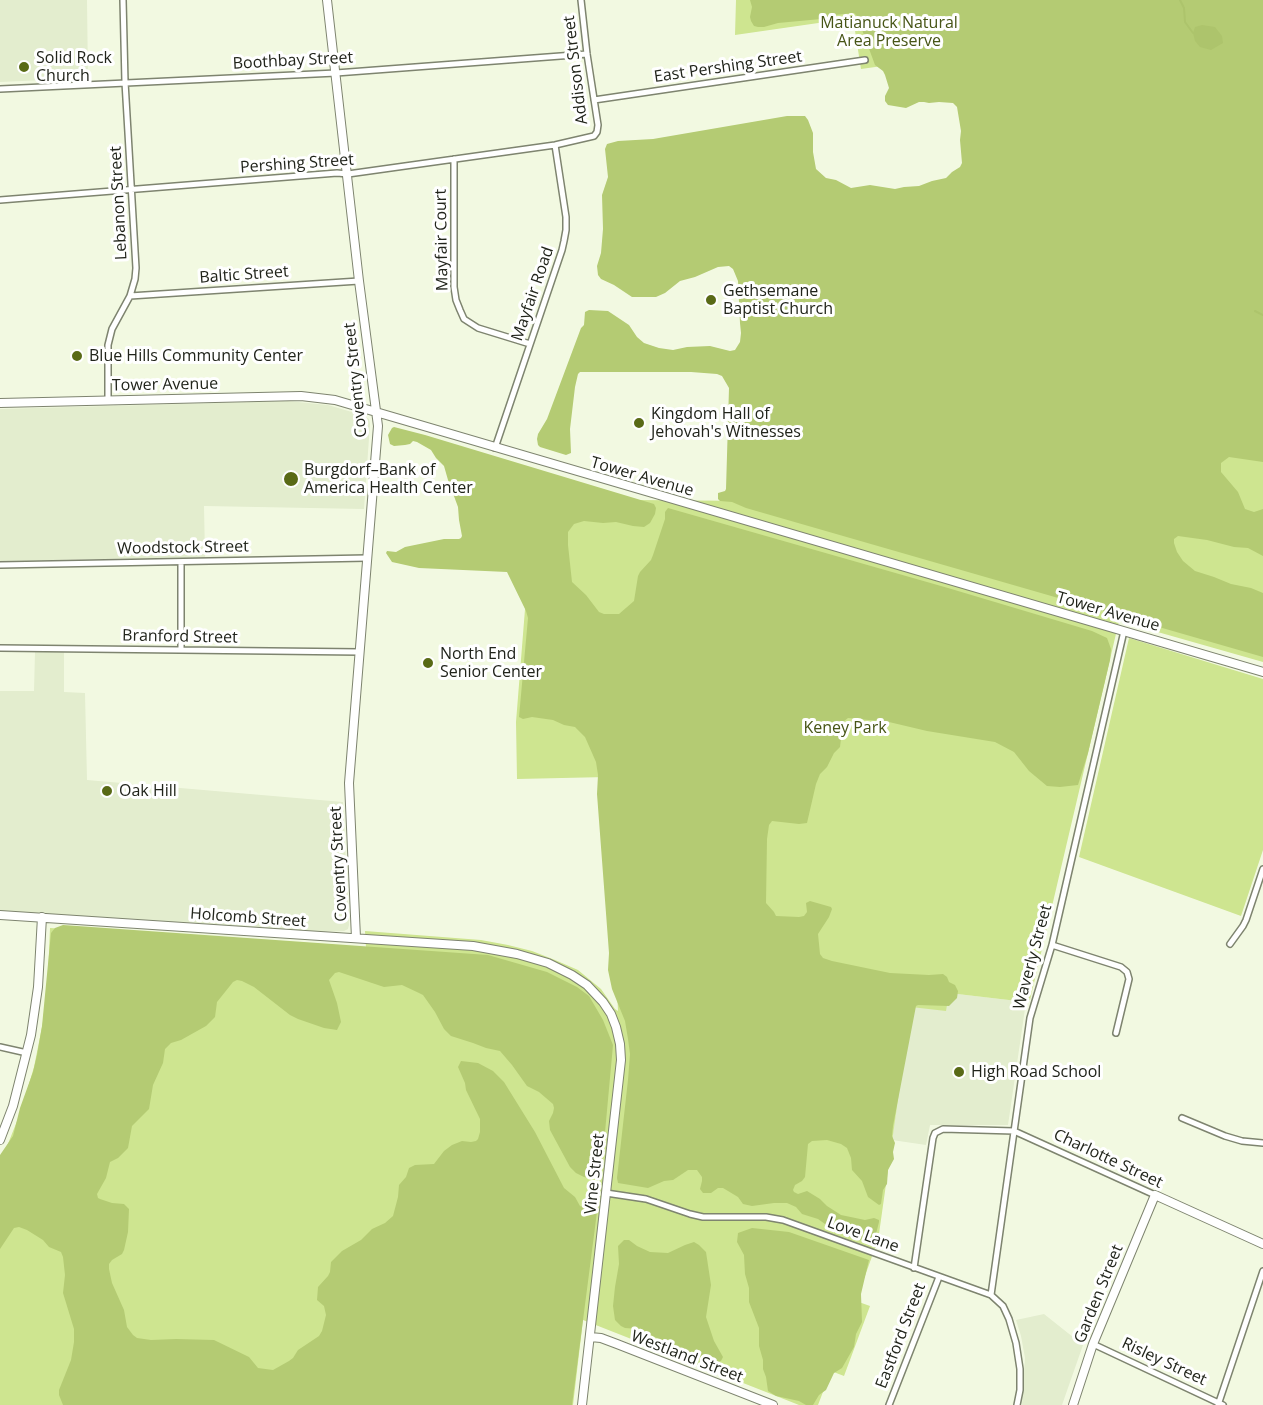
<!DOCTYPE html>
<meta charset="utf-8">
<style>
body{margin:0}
canvas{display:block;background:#f2f9e1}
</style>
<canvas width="1263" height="1405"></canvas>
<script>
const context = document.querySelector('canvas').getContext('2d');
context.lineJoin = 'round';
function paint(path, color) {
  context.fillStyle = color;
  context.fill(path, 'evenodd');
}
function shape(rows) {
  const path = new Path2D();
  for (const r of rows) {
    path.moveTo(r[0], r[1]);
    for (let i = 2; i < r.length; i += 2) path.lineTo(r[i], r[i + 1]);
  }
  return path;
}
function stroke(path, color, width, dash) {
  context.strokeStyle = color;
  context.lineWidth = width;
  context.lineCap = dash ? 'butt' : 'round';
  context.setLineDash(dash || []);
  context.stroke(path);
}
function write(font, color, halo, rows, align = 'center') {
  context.font = font + ' "Open Sans",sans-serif';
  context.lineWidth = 6;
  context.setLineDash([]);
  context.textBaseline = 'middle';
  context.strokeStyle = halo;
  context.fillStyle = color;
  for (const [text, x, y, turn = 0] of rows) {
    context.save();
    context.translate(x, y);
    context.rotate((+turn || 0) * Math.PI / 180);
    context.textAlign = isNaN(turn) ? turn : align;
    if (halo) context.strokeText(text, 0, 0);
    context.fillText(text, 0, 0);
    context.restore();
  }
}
paint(shape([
 [0,0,87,0,88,78,0,82],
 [288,401,328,405,362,415,369,419,370,424,364,509,204,506,205,557,0,561,0,409],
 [35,652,64,652,64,692,85,693,87,780,343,802,349,925,348,929,344,931,317,932,0,911,0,691,34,691],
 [949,993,1026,1002,1008,1125,930,1125,926,1145,892,1140,911,1006],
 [1044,1314,1083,1345,1062,1405,1022,1405,1025,1358,1021,1336,1016,1320]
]), '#e3edce');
paint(shape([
 [736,0,1263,0,1263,662,1119,621,1030,1000,1026,999,1026,1002,949,993,946,1011,911,1007,877,1248,875,1248,856,1301,870,1306,844,1376,831,1371,818,1405,799,1405,583,1320,573,1405,0,1405,0,1164,21,1111,34,1067,43,1022,48,976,50,928,366,948,365,931,481,940,508,945,532,951,555,960,578,970,601,989,615,1009,618,1011,607,777,517,779,516,722,529,559,527,523,636,500,757,501,903,190,983,178,954,56,861,69,853,18,735,35],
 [1129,638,1263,679,1263,850,1241,916,1079,857]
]), '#cee590');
paint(shape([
 [750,0,1263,0,1263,462,1229,457,1221,463,1221,472,1238,492,1245,509,1254,512,1263,509,1263,556,1248,548,1234,547,1207,540,1178,536,1174,539,1174,543,1177,552,1183,561,1195,571,1214,577,1231,584,1251,588,1263,593,1263,657,746,508,732,502,720,501,718,499,718,493,725,491,726,489,729,388,722,376,717,374,691,372,580,372,578,374,575,387,570,429,571,453,566,455,540,447,538,445,537,439,538,434,547,419,581,328,584,325,585,312,589,310,608,311,629,325,637,337,644,343,659,348,673,350,687,347,710,346,730,351,735,350,740,342,741,333,740,323,738,281,733,269,729,266,718,267,695,277,680,281,665,293,656,297,632,297,614,285,601,279,598,275,597,266,601,253,603,229,602,195,608,177,605,149,607,144,618,141,653,139,787,116,805,116,808,120,813,133,813,152,816,169,826,178,836,180,851,188,870,185,895,189,904,187,919,186,932,181,946,178,952,172,960,167,962,163,960,140,961,131,957,107,953,103,939,102,929,103,924,102,919,102,906,108,888,105,885,101,885,96,889,88,885,75,883,71,875,65,857,16,854,13,835,15,821,19,778,23,764,27,758,27,754,26,751,21,750,17,752,7],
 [394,427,425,435,654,504,656,508,655,514,650,523,644,527,633,526,616,522,603,523,584,521,574,524,568,532,568,545,572,582,586,595,599,612,604,614,619,614,634,601,638,576,640,572,651,560,653,555,665,519,665,512,668,508,948,588,1092,631,1107,638,1111,649,1110,660,1088,753,1078,785,1060,787,1047,786,1029,771,1014,752,995,742,927,731,889,722,848,718,843,722,840,747,834,753,827,767,820,774,816,784,807,823,799,824,772,821,769,825,767,839,766,903,774,912,776,916,799,917,804,916,807,912,806,903,810,901,831,907,832,909,829,917,818,934,820,954,823,958,832,961,890,973,929,975,943,974,947,977,949,982,955,985,958,991,957,998,949,1006,918,1005,916,1006,893,1126,892,1136,895,1143,893,1152,894,1159,888,1170,887,1184,883,1190,881,1204,879,1205,868,1197,862,1181,852,1170,851,1158,847,1148,841,1144,827,1140,812,1141,808,1144,805,1177,802,1181,795,1185,793,1190,794,1192,798,1194,807,1191,820,1199,827,1206,841,1215,865,1220,874,1218,879,1220,879,1222,875,1238,871,1241,853,1239,846,1234,832,1229,818,1219,802,1214,796,1207,787,1203,774,1203,752,1206,743,1204,738,1197,723,1188,718,1188,711,1193,703,1193,700,1189,702,1181,702,1177,697,1170,688,1170,673,1180,664,1181,648,1188,618,1183,617,1178,628,1080,630,1054,628,1039,625,1021,612,989,608,970,609,953,597,794,598,775,596,762,585,737,575,727,564,725,553,720,532,717,523,719,519,717,528,618,526,611,507,572,419,568,392,562,386,553,387,551,396,552,405,547,444,539,459,539,461,538,462,536,459,520,458,507,448,480,444,466,436,458,431,450,417,442,413,441,410,444,405,445,394,446,390,444,388,435,392,428],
 [63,925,488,955,547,972,577,987,589,996,603,1020,613,1045,602,1165,597,1177,592,1179,584,1177,576,1173,570,1167,550,1130,549,1121,553,1113,554,1108,553,1104,539,1092,527,1086,512,1065,500,1051,486,1048,473,1043,451,1036,444,1029,435,1012,423,995,419,993,402,985,384,987,339,972,335,973,329,980,337,1003,341,1022,337,1030,324,1028,298,1019,290,1015,254,987,242,981,237,980,233,982,217,1002,215,1017,206,1026,181,1040,171,1043,165,1049,163,1063,153,1085,149,1109,132,1126,128,1148,118,1158,110,1162,106,1178,97,1194,98,1198,100,1199,112,1203,124,1204,129,1209,128,1232,124,1250,122,1254,112,1260,109,1264,109,1269,112,1283,124,1310,127,1327,133,1335,137,1338,151,1340,176,1339,214,1340,249,1357,258,1368,273,1370,289,1361,293,1358,298,1350,319,1336,322,1331,326,1315,324,1306,317,1300,318,1287,328,1276,330,1272,331,1262,342,1251,361,1240,372,1229,385,1223,393,1216,398,1197,399,1185,406,1177,409,1168,415,1165,434,1164,444,1151,452,1145,462,1141,471,1142,476,1141,478,1139,480,1132,480,1119,466,1090,465,1083,458,1067,461,1061,478,1063,493,1071,504,1082,535,1132,564,1188,575,1197,580,1206,585,1208,594,1209,597,1212,572,1405,63,1405,59,1395,59,1390,71,1360,74,1342,74,1329,63,1293,65,1275,63,1257,61,1252,49,1247,43,1240,27,1230,19,1227,14,1228,0,1249,0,1155,13,1136,20,1108,33,1072,37,1055,42,1026,51,933,55,928],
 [752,1228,789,1232,869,1260,861,1294,862,1322,856,1334,854,1347,842,1368,834,1373,826,1390,819,1395,813,1405,806,1405,799,1401,776,1396,768,1391,766,1377,763,1369,763,1360,759,1346,759,1328,749,1302,749,1288,745,1274,744,1255,737,1242,738,1233],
 [624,1240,629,1240,637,1246,650,1252,668,1253,685,1245,694,1242,699,1245,706,1252,711,1285,706,1317,714,1341,723,1357,721,1361,717,1362,708,1361,697,1355,684,1351,638,1329,625,1328,621,1326,615,1320,613,1306,615,1287,619,1264,618,1246]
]), '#b4cb73');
paint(shape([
 [1202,25,1215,27,1222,36,1223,43,1211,50,1200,47,1195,41,1193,33,1195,27]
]), '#adc46c');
stroke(shape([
 [1180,0,1184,8,1185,22,1193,33],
 [1255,311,1263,315]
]), '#adc46c', 2);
const street = shape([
 [0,89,336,73,587,54],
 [594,100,865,60],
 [454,159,454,287,456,300,460,310,464,319,478,328,530,344],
 [0,200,337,173,348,174,555,145,594,136,597,132,598,125,587,54,581,0],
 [130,296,359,281],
 [108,400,108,345,112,329,130,296,135,279,136,268,125,82,123,0],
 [495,448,562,250,564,241,566,230,566,217,555,145],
 [181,562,181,650],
 [0,565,367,558],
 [0,648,360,652],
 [1230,944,1243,926,1246,920,1263,869],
 [1052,945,1121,967,1127,972,1129,979,1116,1033],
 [0,1047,27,1053],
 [1182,1118,1225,1136,1242,1141,1263,1143],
 [606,1193,646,1199,690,1214,703,1217,766,1217,783,1220,991,1295,1003,1306,1009,1319,1016,1343,1020,1369,1020,1390,1017,1405],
 [914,1268,933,1138,935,1133,943,1129,1014,1131,1155,1195],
 [991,1295,1030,1018,1052,945,1124,631],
 [1093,1344,1223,1405],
 [889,1405,939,1277],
 [1218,1405,1263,1271]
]);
const secondary = shape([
 [327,0,359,281,378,426,349,783,356,938],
 [0,403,301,396,335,400,1263,672],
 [0,915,473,946,517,954,548,963,572,975,587,985,603,1002,611,1014,616,1027,620,1044,621,1060,582,1405],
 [0,1140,13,1106,31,1035,38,987,42,917],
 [590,1337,601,1338,617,1344,773,1405],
 [1073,1405,1093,1344,1155,1195,1263,1244]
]);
stroke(street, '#7e846f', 8);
stroke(secondary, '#7e846f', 10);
stroke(street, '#fff', 5);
stroke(secondary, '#fff', 8);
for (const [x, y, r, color] of [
 [24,67,6,"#596a16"],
 [711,300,6,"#596a16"],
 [77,356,6,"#596a16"],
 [639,423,6,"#596a16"],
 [291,479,8,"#596a16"],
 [428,663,6,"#596a16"],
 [107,791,6,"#596a16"],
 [959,1072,6,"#596a16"]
]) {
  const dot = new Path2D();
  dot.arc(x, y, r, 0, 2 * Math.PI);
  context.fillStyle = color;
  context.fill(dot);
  stroke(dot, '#fff', 2);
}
write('16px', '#475516', '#fff', [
 ["Matianuck Natural",889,23],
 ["Area Preserve",889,41],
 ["Keney Park",845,728]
]);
write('16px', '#21241b', '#fff', [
 ["Solid Rock",36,58],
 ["Church",36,76],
 ["Gethsemane",723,291],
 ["Baptist Church",723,309],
 ["Blue Hills Community Center",89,356],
 ["Kingdom Hall of",651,414],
 ["Jehovah's Witnesses",651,432],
 ["Burgdorf–Bank of",304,470],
 ["America Health Center",304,488],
 ["North End",440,654],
 ["Senior Center",440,672],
 ["Oak Hill",119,791],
 ["High Road School",971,1072]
], 'left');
write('16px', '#21241b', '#fff', [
 ["Boothbay Street",293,61,-3],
 ["East Pershing Street",728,67,-8],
 ["Addison Street",576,70,-97],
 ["Pershing Street",297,164,-4],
 ["Lebanon Street",119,203,-93],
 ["Mayfair Court",442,240,-91],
 ["Baltic Street",244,275,-4],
 ["Mayfair Road",533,294,-71],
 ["Coventry Street",356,380,-96],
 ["Tower Avenue",165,385,-1],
 ["Tower Avenue",642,477,16],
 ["Woodstock Street",183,548,-1],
 ["Tower Avenue",1108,612,16],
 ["Branford Street",180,637,1],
 ["Coventry Street",339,864,-93],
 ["Holcomb Street",248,918,4],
 ["Waverly Street",1033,957,-75],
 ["Charlotte Street",1108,1159,25],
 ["Vine Street",595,1174,-84],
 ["Love Lane",863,1235,20],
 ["Garden Street",1099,1294,-68],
 ["Eastford Street",901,1336,-69],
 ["Westland Street",687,1357,21],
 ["Risley Street",1164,1362,25]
]);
</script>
